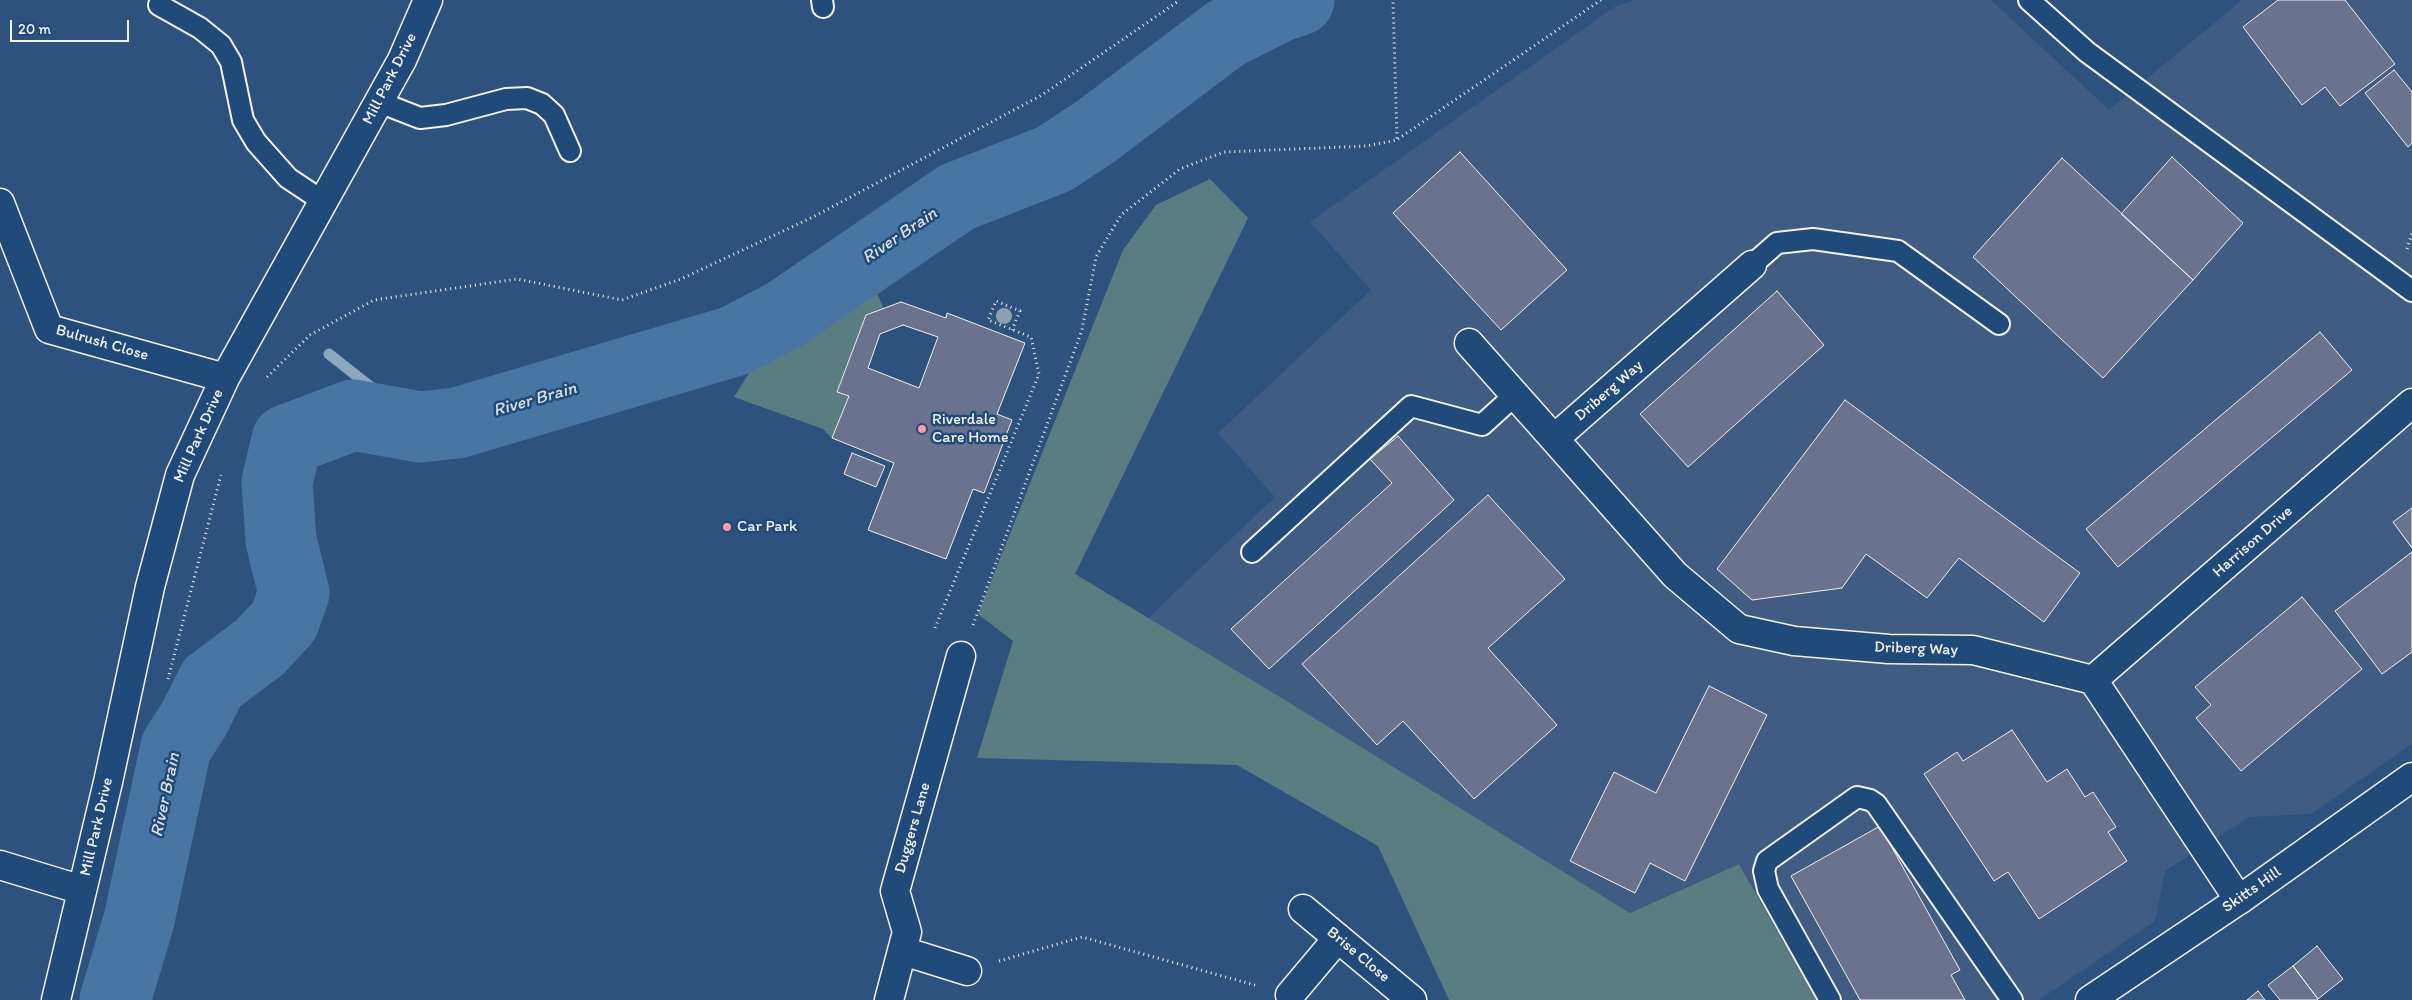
<!DOCTYPE html>
<style>
body{margin:0}
#map{position:relative;width:2412px;height:1000px;overflow:hidden;background:#2e527e;font-family:Itim,sans-serif}
canvas{display:block}
.scale{position:absolute;left:10px;top:20px;width:119px;height:22px;box-sizing:border-box;border:2px solid #f4f1e8;border-top:0;padding-left:6px;font-size:15px;line-height:18px;white-space:nowrap;color:#f4f1e8;-webkit-text-stroke:4px #1f4a7a;paint-order:stroke}
</style>
<div id="map">
<canvas width="2412" height="1000"></canvas>
<div class="scale">20 m</div>
</div>
<script>
const context = document.querySelector('canvas').getContext('2d');
context.lineJoin = 'round';
function paint(path, color) {
  context.fillStyle = color;
  context.fill(path, 'evenodd');
}
function shape(rows) {
  const path = new Path2D();
  for (const r of rows) {
    path.moveTo(r[0], r[1]);
    for (let i = 2; i < r.length; i += 2) path.lineTo(r[i], r[i + 1]);
  }
  return path;
}
function stroke(path, color, width, dash) {
  context.strokeStyle = color;
  context.lineWidth = width;
  context.lineCap = dash ? 'butt' : 'round';
  context.setLineDash(dash || []);
  context.stroke(path);
}
function write(font, color, halo, rows, align = 'center') {
  context.font = font + ' Itim,sans-serif';
  context.lineWidth = 5;
  context.setLineDash([]);
  context.textBaseline = 'middle';
  context.strokeStyle = halo;
  context.fillStyle = color;
  for (const [text, x, y, turn = 0] of rows) {
    context.save();
    context.translate(x, y);
    context.rotate((+turn || 0) * Math.PI / 180);
    context.textAlign = isNaN(turn) ? turn : align;
    if (halo) context.strokeText(text, 0, 0);
    context.fillText(text, 0, 0);
    context.restore();
  }
}
paint(shape([
 [1635,0,1991,0,2109,110,2242,0,2412,0,2412,744,2311,814,2249,817,2165,871,2155,921,2039,1000,1816,1000,1739,864,1630,913,1148,618,1275,497,1218,433,1371,290,1310,222,1616,6]
]), '#405c83');
paint(shape([
 [1210,179,1248,218,1075,574,1280,697,1630,913,1739,864,1816,1000,1449,1000,1378,846,1237,765,977,758,1013,641,978,614,1123,250,1156,205],
 [873,284,884,309,866,316,837,391,849,396,832,438,823,429,734,397,758,359,842,294]
]), '#5a7d82');
stroke(shape([
 [329,354,391,403,457,423]
]), '#8da7bf', 11);
stroke(shape([
 [115,1000,139,920,176,747,194,719,212,683,260,647,284,621,294,593,281,540,277,482,287,440,353,415,420,427,457,423,734,341,784,315,957,197,1054,159,1095,132,1225,34,1278,7,1299,0]
]), '#4875a4', 71);
const building = shape([
 [2278,0,2345,0,2395,64,2340,106,2325,87,2302,105,2243,27,2278,0],
 [2394,70,2412,92,2412,143,2408,147,2365,93,2394,70],
 [1460,152,1567,270,1501,330,1393,213,1460,152],
 [2172,157,2243,223,2193,280,2121,214,2172,157],
 [2062,158,2193,280,2103,378,1973,257,2062,158],
 [1777,291,1824,345,1688,467,1640,414,1777,291],
 [901,302,946,318,947,313,1025,343,997,414,1012,420,984,493,973,489,946,559,868,530,894,463,832,438,849,396,837,392,866,315,901,302],
 [903,325,938,337,919,388,868,368,880,334,903,325],
 [2320,332,2352,370,2118,567,2086,529,2320,332],
 [1845,400,2080,573,2044,622,1959,558,1927,598,1866,554,1842,588,1752,600,1717,569,1845,400],
 [1398,436,1454,500,1269,669,1231,629,1392,483,1370,459,1398,436],
 [852,453,885,466,876,487,844,474,852,453],
 [1488,495,1565,579,1488,648,1557,725,1474,799,1403,721,1377,745,1302,664,1488,495],
 [2412,508,2412,548,2393,522,2412,508],
 [2412,552,2412,652,2382,674,2335,611,2412,552],
 [2302,597,2362,669,2241,771,2196,718,2211,705,2195,687,2302,597],
 [1709,686,1767,715,1685,881,1650,863,1635,893,1570,861,1614,772,1656,793,1709,686],
 [2012,730,2047,782,2067,769,2085,797,2093,792,2116,827,2108,832,2127,861,2039,919,2008,872,1994,881,1924,774,1957,752,1963,761,2012,730],
 [1880,826,1960,970,1951,975,1965,1000,1860,1000,1791,876,1880,826],
 [2317,946,2343,979,2318,999,2293,966,2317,946],
 [2293,966,2318,999,2317,1000,2280,1000,2268,985,2293,966],
 [2258,991,2265,1000,2247,1000,2258,991]
]);
paint(building, '#6a728e');
stroke(building, '#f4f1e8', 1);
const lane = shape([
 [822,0,823,7],
 [2029,0,2087,52,2412,291],
 [159,5,200,28,221,45,231,62,243,120,256,142,288,178,324,202],
 [379,102,420,118,446,115,506,99,527,98,542,104,554,115,570,151],
 [1752,265,1777,243,1813,239,1898,251,1999,324],
 [1252,552,1411,406,1482,425,1515,395],
 [1830,1000,1768,889,1764,871,1767,861,1857,797,1870,800,1876,804,2012,1000]
]);
const street = shape([
 [0,203,49,329,225,378],
 [1469,343,1675,575,1739,629,1794,641,1889,649,1973,650,2093,680,2239,900],
 [1555,438,1752,265],
 [2093,680,2412,403],
 [0,865,82,890],
 [1303,909,1412,1000],
 [903,951,967,971],
 [1290,995,1338,938],
 [56,1000,108,782,150,587,180,475,225,378,402,60,428,0],
 [889,1000,907,932,895,891,961,656]
]);
const secondary = shape([
 [2090,1000,2239,900,2412,777]
]);
stroke(lane, '#f4f1e8', 24);
stroke(street, '#f4f1e8', 31);
stroke(secondary, '#f4f1e8', 31);
stroke(shape([
 [1398,139,1601,0],
 [2407,249,2412,233],
 [267,377,310,335,374,300,517,279,622,300,681,279,813,217,1042,95,1180,0],
 [973,625,1082,330,1096,257,1121,215,1180,169,1224,152,1366,146,1397,140,1393,0],
 [935,628,1039,374,1031,337,988,320,996,301,1020,311,1012,330],
 [168,679,221,475],
 [999,961,1082,937,1258,986]
]), '#f4f1e8', 3, [1, 4]);
stroke(lane, '#1f4a7a', 20);
stroke(street, '#1f4a7a', 28);
stroke(secondary, '#1f4a7a', 28);
context.fillStyle = '#8ea0b0';
for (const [x, y] of [
 [1004,316]
]) {
  context.beginPath();
  context.arc(x, y, 8, 0, 2 * Math.PI);
  context.fill();
}
for (const [x, y, r, color] of [
 [922,429,5,"#ff9aa2"],
 [727,527,5,"#ff9aa2"]
]) {
  const dot = new Path2D();
  dot.arc(x, y, r, 0, 2 * Math.PI);
  context.fillStyle = color;
  context.fill(dot);
  stroke(dot, '#1f4a7a', 2);
}
write('16px', '#f4f1e8', '#1f4a7a', [
 ["Mill Park Drive",390,79,-63],
 ["Bulrush Close",102,343,16],
 ["Driberg Way",1609,391,-41],
 ["Mill Park Drive",199,436,-66],
 ["Harrison Drive",2253,542,-41],
 ["Driberg Way",1916,649,2],
 ["Mill Park Drive",97,827,-77],
 ["Duggers Lane",913,828,-74],
 ["Skitts Hill",2252,890,-35],
 ["Brise Close",1358,955,40]
]);
write('16px', '#f4f1e8', '#1f4a7a', [
 ["Riverdale",932,420],
 ["Care Home",932,438],
 ["Car Park",737,527]
], 'left');
write('italic 18px', '#dadede', '#1f4a7a', [
 ["River Brain",900,236,-34],
 ["River Brain",535,400,-16],
 ["River Brain",166,795,-78]
]);
</script>
